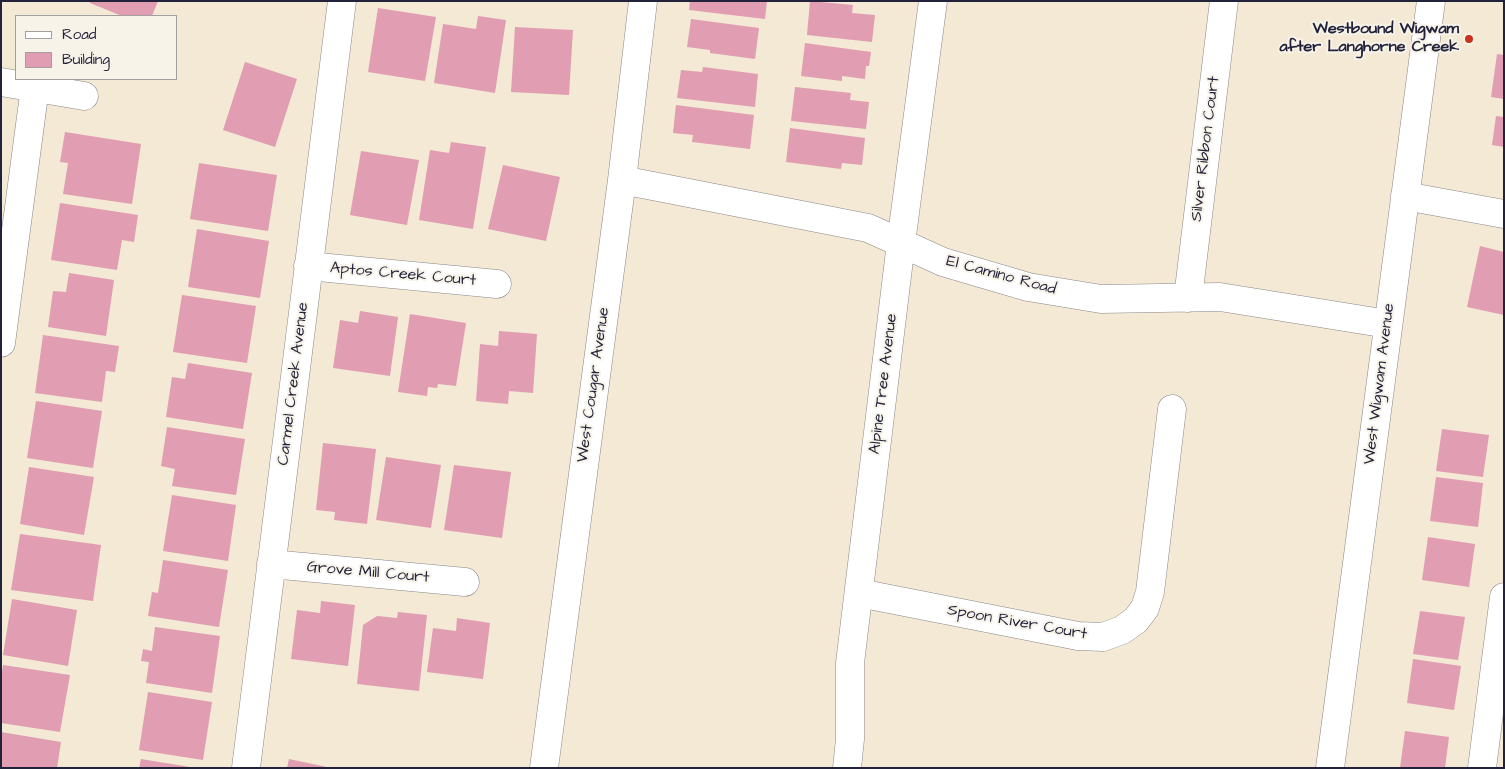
<!DOCTYPE html>
<style>
body{margin:0}
#map{position:relative;width:1505px;height:769px;overflow:hidden;background:#f3e9d4;font-family:"Architects Daughter",sans-serif}
canvas{display:block}
.frame{position:absolute;inset:0;border:2px solid #22223b;pointer-events:none}
.legend{position:absolute;left:15px;top:15px;width:162px;height:65px;box-sizing:border-box;background:#f7f3e8;border:1px solid #a29fa3;margin:0;padding:6px 9px;list-style:none;font-size:15px;color:#22223b}
.legend li{display:flex;align-items:center;gap:10px;height:25px}
.legend b{width:25px;border:1px solid #a29fa3}
</style>
<div id="map">
<canvas width="1505" height="769"></canvas>
<div class="frame"></div>
<ul class="legend">
<li><b style="height:6px;background:#fff"></b>Road</li>
<li><b style="height:14px;background:#e19db2"></b>Building</li>
</ul>
</div>
<script>
const context = document.querySelector('canvas').getContext('2d');
context.lineJoin = 'round';
function paint(path, color) {
  context.fillStyle = color;
  context.fill(path, 'evenodd');
}
function shape(rows) {
  const path = new Path2D();
  for (const r of rows) {
    path.moveTo(r[0], r[1]);
    for (let i = 2; i < r.length; i += 2) path.lineTo(r[i], r[i + 1]);
  }
  return path;
}
function stroke(path, color, width, dash) {
  context.strokeStyle = color;
  context.lineWidth = width;
  context.lineCap = dash ? 'butt' : 'round';
  context.setLineDash(dash || []);
  context.stroke(path);
}
function write(font, color, halo, rows, align = 'center') {
  context.font = font + ' "Architects Daughter",sans-serif';
  context.lineWidth = 4;
  context.setLineDash([]);
  context.textBaseline = 'middle';
  context.strokeStyle = halo;
  context.fillStyle = color;
  for (const [text, x, y, turn = 0] of rows) {
    context.save();
    context.translate(x, y);
    context.rotate((+turn || 0) * Math.PI / 180);
    context.textAlign = isNaN(turn) ? turn : align;
    if (halo) context.strokeText(text, 0, 0);
    context.fillText(text, 0, 0);
    context.restore();
  }
}
paint(shape([
 [90,1,158,1,152,16,122,16,90,3],
 [690,1,767,1,765,19,689,10],
 [810,1,853,5,852,13,875,15,872,42,807,35],
 [378,8,436,17,425,81,368,72],
 [478,16,506,20,495,93,434,83,443,24,476,29],
 [691,19,759,28,755,59,710,53,710,50,687,47],
 [515,27,573,30,569,95,511,92],
 [805,43,871,52,869,66,866,66,865,79,842,76,842,81,801,76],
 [1497,54,1504,55,1504,99,1491,97],
 [245,62,297,79,275,147,223,130],
 [703,67,758,74,755,107,677,98,681,70,702,72],
 [795,87,851,93,850,100,869,102,866,129,791,121],
 [676,105,754,115,750,149,692,142,693,135,673,133],
 [1496,116,1504,117,1504,147,1492,145],
 [790,128,865,138,862,165,842,163,841,169,786,162],
 [65,132,141,144,132,204,63,194,68,163,60,162],
 [451,142,486,147,473,229,419,220,430,150,449,153],
 [361,151,419,160,407,225,350,215],
 [199,163,277,175,268,231,190,219],
 [503,165,560,177,546,241,488,229],
 [60,203,138,215,134,242,122,240,117,270,51,260],
 [197,229,269,241,260,298,188,287],
 [1480,246,1504,252,1504,315,1467,307],
 [69,273,114,280,106,336,48,327,53,291,66,292],
 [182,295,256,306,247,363,173,352],
 [360,311,398,317,390,376,333,368,340,320,358,323],
 [410,314,466,323,456,386,438,384,437,388,428,387,427,396,398,392],
 [499,331,537,334,533,393,509,391,508,404,476,401,480,344,498,346],
 [43,335,119,346,115,372,106,371,102,402,35,393],
 [188,363,252,373,243,429,166,417,172,377,185,379],
 [36,401,102,411,93,468,27,458],
 [167,427,245,439,236,495,172,486,175,469,161,466],
 [1442,429,1489,435,1483,477,1436,471],
 [323,443,376,449,367,524,334,520,335,512,316,510],
 [386,457,441,465,431,528,376,520],
 [454,465,511,472,502,538,444,530],
 [29,467,94,477,84,535,20,524],
 [1436,477,1483,483,1478,527,1430,521],
 [172,495,236,505,228,561,163,551],
 [20,534,101,545,93,601,11,590],
 [1428,537,1475,544,1469,587,1422,580],
 [163,560,228,570,219,627,148,616,152,592,158,593],
 [12,599,77,610,68,666,3,655],
 [321,601,355,605,348,666,291,659,297,610,320,613],
 [1420,611,1465,617,1458,660,1413,654],
 [398,612,427,615,419,691,357,684,363,625,377,616,397,618],
 [457,618,490,623,483,679,427,672,433,628,456,631],
 [155,627,220,636,212,693,146,683,149,662,141,661,143,649,152,651],
 [1413,659,1461,666,1454,710,1407,703],
 [3,665,70,675,60,732,1,723,1,679],
 [148,692,212,702,203,760,139,750],
 [1405,731,1449,737,1445,768,1400,768],
 [1,732,61,742,57,768,1,768],
 [141,759,190,767,190,768,139,768],
 [289,759,327,767,326,768,287,768]
]), '#e19db2');
const minor = shape([
 [1,82,84,96],
 [622,180,868,228,943,262,1028,287,1101,299,1220,297,1388,324],
 [1405,196,1504,214],
 [308,266,497,284],
 [1188,298,1224,1],
 [1,343,35,87],
 [271,564,465,582],
 [859,593,1078,636,1103,637,1122,630,1136,620,1145,608,1150,592,1172,409],
 [246,768,342,1],
 [544,768,622,180,643,1],
 [847,768,850,739,850,663,901,243,933,1],
 [1330,768,1431,1],
 [1482,768,1504,597]
]);
stroke(minor, '#8a8688', 29);
stroke(minor, '#fff', 28);
for (const [x, y, r, color] of [
 [1469,39,5,"#c8321e"]
]) {
  const dot = new Path2D();
  dot.arc(x, y, r, 0, 2 * Math.PI);
  context.fillStyle = color;
  context.fill(dot);
  stroke(dot, '#f7f3e8', 2);
}
write('bold 16px', '#22223b', '#f7f3e8', [
 ["Westbound Wigwam",1459,30],
 ["after Langhorne Creek",1459,48]
], 'right');
write('16px', '#22223b', '#f7f3e8', [
 ["Silver Ribbon Court",1206,149,-83],
 ["Aptos Creek Court",403,275,5],
 ["El Camino Road",1001,276,15],
 ["Carmel Creek Avenue",294,384,-83],
 ["Alpine Tree Avenue",884,384,-83],
 ["West Wigwam Avenue",1380,384,-83],
 ["West Cougar Avenue",594,385,-82],
 ["Grove Mill Court",368,573,5],
 ["Spoon River Court",1017,623,10]
]);
</script>
